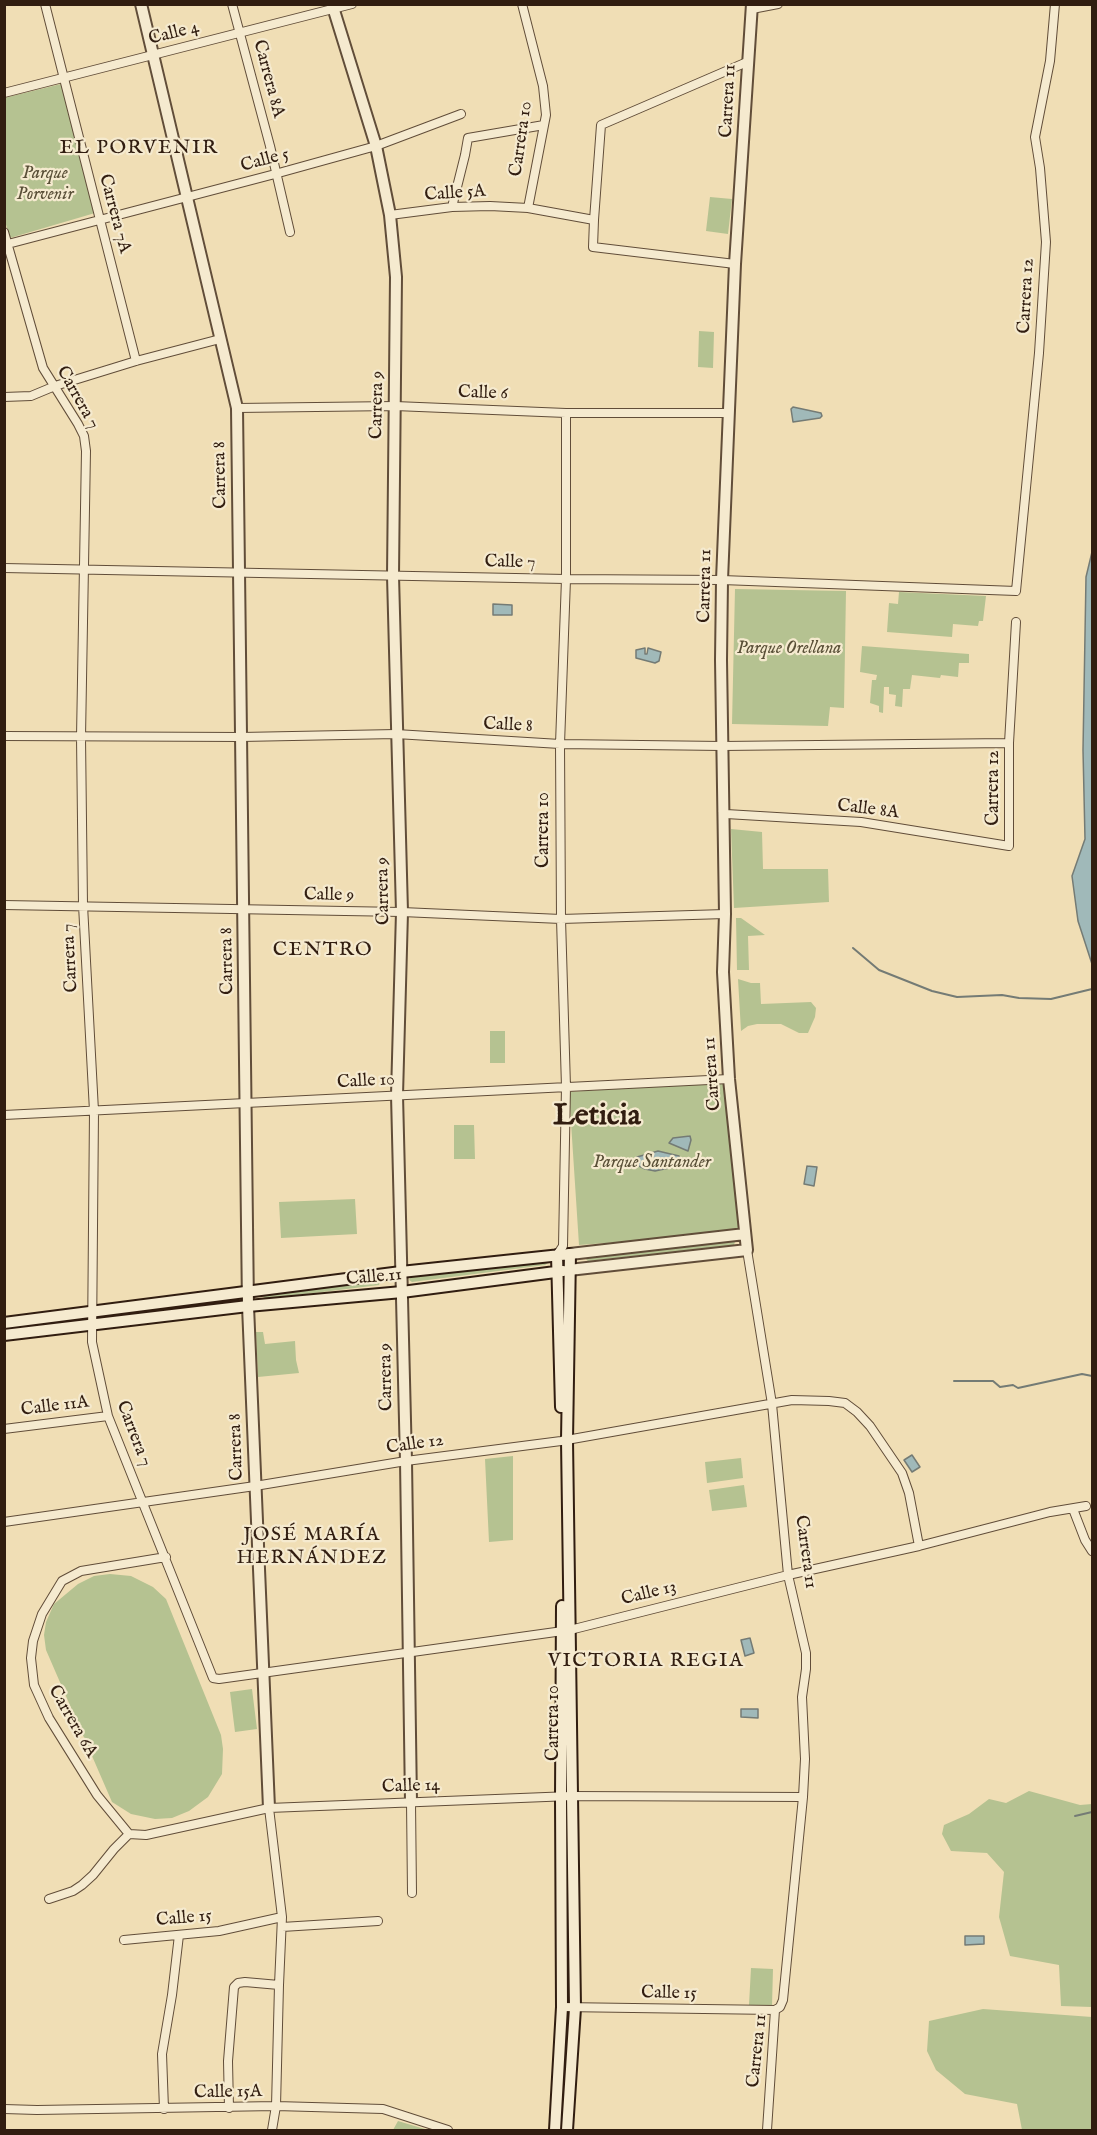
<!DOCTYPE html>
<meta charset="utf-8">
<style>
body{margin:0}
#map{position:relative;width:1097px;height:2135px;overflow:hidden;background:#f0deb5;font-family:"IM FELL English",serif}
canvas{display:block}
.frame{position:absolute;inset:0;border:6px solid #311d10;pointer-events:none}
</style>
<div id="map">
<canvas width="1097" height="2135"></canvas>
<div class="frame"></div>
</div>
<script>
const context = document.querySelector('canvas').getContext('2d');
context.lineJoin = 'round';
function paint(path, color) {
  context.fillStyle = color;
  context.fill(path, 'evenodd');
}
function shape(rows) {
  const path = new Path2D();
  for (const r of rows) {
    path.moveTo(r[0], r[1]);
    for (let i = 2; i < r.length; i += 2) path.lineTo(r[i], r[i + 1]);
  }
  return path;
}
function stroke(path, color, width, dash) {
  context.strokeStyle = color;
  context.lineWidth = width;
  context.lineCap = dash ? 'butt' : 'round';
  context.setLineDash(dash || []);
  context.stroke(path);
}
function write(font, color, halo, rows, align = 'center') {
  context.font = font + ' "IM FELL English",serif';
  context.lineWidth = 4.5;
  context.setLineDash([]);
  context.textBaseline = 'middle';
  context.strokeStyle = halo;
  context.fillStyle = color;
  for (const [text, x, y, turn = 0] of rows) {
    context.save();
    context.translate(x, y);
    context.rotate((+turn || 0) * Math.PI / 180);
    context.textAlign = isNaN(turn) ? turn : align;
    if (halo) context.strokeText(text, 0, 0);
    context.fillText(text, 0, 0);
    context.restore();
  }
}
paint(shape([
 [61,84,95,213,10,238,4,218,4,98],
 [710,197,732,199,728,234,706,231],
 [699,331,714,332,713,368,698,367],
 [735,589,846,591,844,708,830,707,828,726,732,724],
 [899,592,986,596,983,621,979,621,978,626,953,624,952,637,887,632,889,603,898,604],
 [862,646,969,654,969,663,959,663,958,677,941,675,940,678,912,675,910,689,903,689,902,707,895,706,896,695,889,694,889,687,884,687,883,713,879,712,879,706,870,703,872,680,876,680,877,675,860,672],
 [731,829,762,832,763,869,828,869,829,902,734,908],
 [736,918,741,918,765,935,748,936,749,970,737,970],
 [738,979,751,983,760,983,761,1004,811,1002,816,1008,815,1017,808,1033,799,1033,781,1024,757,1024,748,1026,741,1031],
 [490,1031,505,1031,505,1063,490,1063],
 [726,1082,742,1233,579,1245,569,1092],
 [474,1125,475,1159,454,1159,454,1125],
 [355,1199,357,1234,281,1238,279,1202],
 [733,1241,735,1242,734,1245,588,1261,585,1258,586,1256],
 [545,1260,548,1263,545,1265,412,1282,409,1280,411,1276],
 [377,1280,380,1282,379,1285,266,1299,263,1297,265,1294],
 [236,1298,236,1302,112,1319,110,1317,111,1314],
 [82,1318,81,1321,5,1331,4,1326],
 [256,1332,263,1332,265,1344,295,1341,296,1360,299,1373,258,1377],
 [513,1456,513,1540,489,1542,485,1459],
 [741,1458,743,1478,707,1483,705,1462],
 [744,1485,747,1507,712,1511,709,1490],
 [110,1574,131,1576,153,1587,166,1599,221,1735,223,1749,222,1774,208,1797,189,1811,172,1818,155,1819,131,1814,112,1802,46,1650,44,1635,46,1622,54,1604,78,1584,94,1576],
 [252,1689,257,1729,235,1732,230,1692],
 [1029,1791,1080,1805,1092,1804,1092,2007,1061,2006,1059,1965,1010,1956,999,1917,1004,1872,987,1853,951,1851,942,1834,944,1825,969,1814,989,1799,1006,1803],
 [751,1968,773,1969,772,2006,749,2005],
 [983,2009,1092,2017,1092,2130,1022,2130,1017,2104,965,2094,936,2070,927,2051,929,2021],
 [398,2121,428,2130,393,2130]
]), '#b5c291');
const water = shape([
 [793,407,821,413,822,416,820,418,793,422,791,409,793,407],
 [1092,552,1092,964,1078,921,1072,876,1085,839,1083,750,1086,577,1092,552],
 [493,604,512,605,512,615,493,615,493,604],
 [645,648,645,654,647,654,648,648,661,652,659,661,655,663,636,658,636,650,645,648],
 [690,1136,691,1140,688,1151,669,1143,673,1138,690,1136],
 [658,1151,679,1156,680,1161,678,1166,655,1171,645,1169,637,1165,637,1157,658,1151],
 [807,1166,817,1167,814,1186,804,1184,807,1166],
 [912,1455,920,1467,912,1472,904,1460,912,1455],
 [750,1638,754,1653,745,1656,741,1640,750,1638],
 [741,1709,758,1709,758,1718,741,1717,741,1709],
 [965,1936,984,1936,984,1944,965,1945,965,1936]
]);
paint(water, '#a0b9b9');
stroke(water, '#747b75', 1.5);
stroke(shape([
 [853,948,879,970,932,991,957,997,1002,995,1019,998,1051,999,1092,989],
 [954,1381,993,1381,1000,1387,1013,1385,1018,1388,1082,1374,1092,1376],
 [1075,1816,1092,1812]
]), '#747b75', 2);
const minor = shape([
 [45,4,136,361],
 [232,4,270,146,290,232],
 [522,4,543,86,546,115,528,208],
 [752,9,778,4],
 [4,93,352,4],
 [452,207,465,155,468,138,544,125],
 [390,215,452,207,490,206,528,208,594,220],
 [4,232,43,368,78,424,84,436,86,451,81,737,83,905,94,1111,92,1342,108,1416,213,1678,219,1679,570,1630,788,1575,919,1546,1050,1512,1086,1506],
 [4,245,275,174,376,146,461,114],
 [735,264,593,247,594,220,601,125,747,62],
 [4,397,31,396,55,386,136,361,220,339],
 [237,408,395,406,566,413,729,413],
 [4,568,566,579,722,580,1016,591,1039,353,1046,242,1040,168,1035,137,1050,61,1055,4],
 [4,736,241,737,396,734,560,744,722,746,1009,743],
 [723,811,726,814,861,822,1009,846,1009,743,1016,622],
 [4,905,402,912,561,919,725,914],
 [4,1115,729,1079],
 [747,1250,772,1404,788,1575,806,1653,806,1669,802,1697,805,1759,803,1797,783,2000,780,2007,775,2010,767,2130],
 [557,1255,563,1246,566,1087,561,919,560,744,566,579,566,413],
 [4,1429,108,1416],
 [1073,1509,1085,1540,1092,1551],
 [4,1522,255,1486,406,1461,561,1441,792,1400,829,1401,845,1403,857,1412,870,1426,902,1473,909,1493,919,1546],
 [411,1802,412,1893],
 [129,1834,97,1795,49,1718,34,1685,31,1658,33,1641,42,1614,62,1581,81,1571,166,1557],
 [49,1899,73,1891,82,1885,93,1875,114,1849,129,1834,146,1835,269,1808,571,1796,803,1797],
 [282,1927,378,1921],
 [124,1940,219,1931,282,1917],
 [562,2007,775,2010],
 [229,2108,228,2061,234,1987,238,1983,245,1982,279,1985,282,1917,269,1808],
 [4,2109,37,2110,276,2106,383,2109,448,2130],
 [164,2109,162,2054,172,1995,179,1935],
 [272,2130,276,2106,279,1985]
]);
const tertiary = shape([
 [141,4,237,408,248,1306,269,1808],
 [332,4,376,146,390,215,396,277,393,576,402,912,397,1095,406,1461,411,1802],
 [570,1254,745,1234],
 [569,1270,747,1250,729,1079,723,972,725,914,721,660,722,580,735,264,752,4]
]);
const secondary = shape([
 [557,1255,561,1407],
 [4,1323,401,1272,570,1254,567,1440,575,2008,567,2130],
 [4,1335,248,1306,402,1292,563,1271],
 [555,2130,562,2007,561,1798,562,1606]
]);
stroke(minor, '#614d39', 10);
stroke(tertiary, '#614d39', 14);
stroke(secondary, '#311d10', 14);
stroke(minor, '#f5eacf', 8);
stroke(tertiary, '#f5eacf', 10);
stroke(secondary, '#f5eacf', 10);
write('18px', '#311d10', '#f5eacf', [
 ["Calle 4",174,34,-14],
 ["Carrera 8A",268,79,75],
 ["Carrera 11",729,101,-87],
 ["Carrera 10",522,139,-82],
 ["Calle 5",265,161,-15],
 ["Calle 5A",455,194,-4],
 ["Carrera 7A",114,214,75],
 ["Carrera 12",1027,296,-87],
 ["Calle 6",483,394,2],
 ["Carrera 7",77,398,61],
 ["Carrera 9",378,405,-89],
 ["Carrera 8",221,475,-91],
 ["Calle 7",510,563,1],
 ["Carrera 11",706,586,-89],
 ["Calle 8",508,726,3],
 ["Carrera 12",994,788,-90],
 ["Calle 8A",868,810,7],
 ["Carrera 10",544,830,-90],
 ["Carrera 9",384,891,-91],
 ["Calle 9",329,896,1],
 ["Carrera 7",71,958,-93],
 ["Carrera 8",228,961,-91],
 ["Carrera 11",713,1074,-94],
 ["Calle 10",366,1082,-3],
 ["Calle 11",374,1278,-5],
 ["Carrera 9",387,1377,-91],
 ["Calle 11A",55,1407,-7],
 ["Carrera 7",133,1434,69],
 ["Calle 12",415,1445,-8],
 ["Carrera 8",237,1447,-92],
 ["Carrera 11",805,1552,82],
 ["Calle 13",649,1594,-14],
 ["Carrera 6A",72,1722,60],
 ["Carrera 10",554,1723,-90],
 ["Calle 14",411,1787,-2],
 ["Calle 15",184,1919,-5],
 ["Calle 15",669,1994,1],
 ["Carrera 11",758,2051,-84],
 ["Calle 15A",228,2093,-1]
]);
write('italic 18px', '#594f37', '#f5eacf', [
 ["Parque",45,174],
 ["Porvenir",45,195],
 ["Parque Orellana",789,649],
 ["Parque Santander",652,1163]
]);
context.letterSpacing = '1.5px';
write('20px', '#311d10', '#f5eacf', [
 ["EL PORVENIR",139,149],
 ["CENTRO",323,951],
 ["JOSÉ MARÍA",312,1536],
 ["HERNÁNDEZ",312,1559],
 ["VICTORIA REGIA",646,1662]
]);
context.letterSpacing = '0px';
write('bold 30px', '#311d10', '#f5eacf', [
 ["Leticia",597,1118]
]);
</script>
